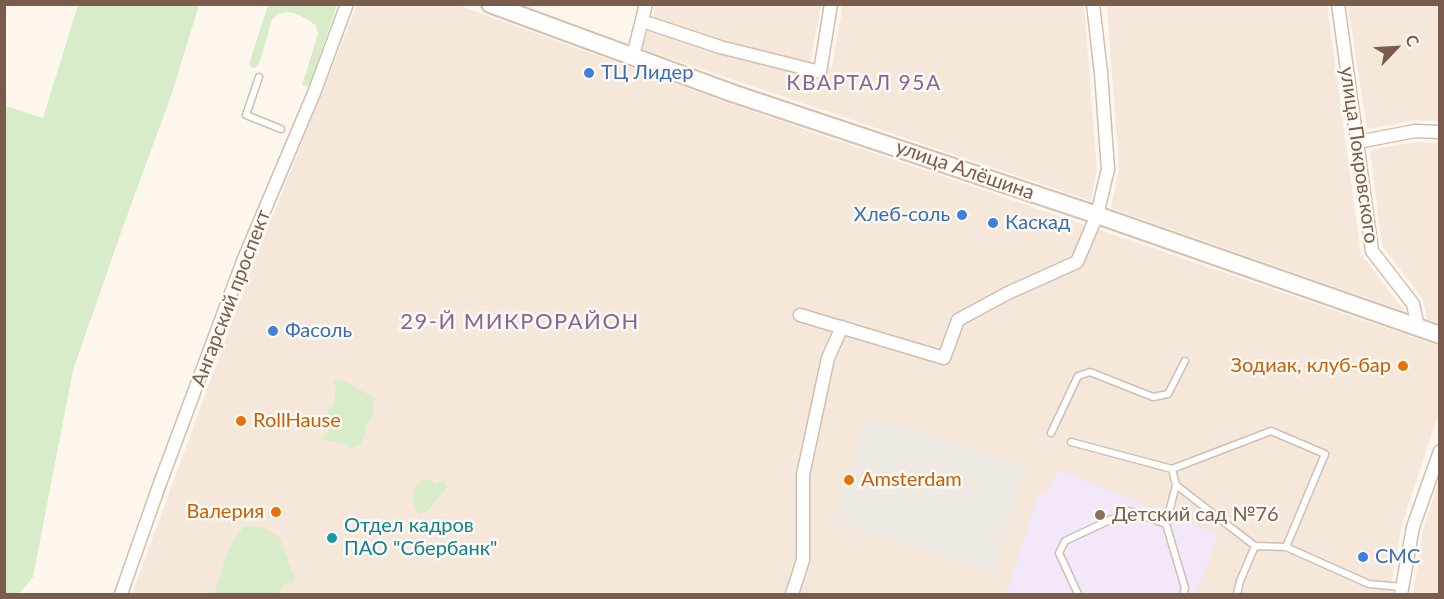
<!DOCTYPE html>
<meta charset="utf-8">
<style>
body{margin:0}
#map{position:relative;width:1444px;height:599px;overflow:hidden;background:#fdf6ec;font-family:Lato,sans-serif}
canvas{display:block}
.frame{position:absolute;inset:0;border:6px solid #7a5c4d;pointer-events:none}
.north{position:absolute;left:1366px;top:18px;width:60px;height:60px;-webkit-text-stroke:4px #fffaf3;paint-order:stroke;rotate:65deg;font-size:16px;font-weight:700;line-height:24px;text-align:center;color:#7a5c4d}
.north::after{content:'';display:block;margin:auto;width:21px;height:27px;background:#7a5c4d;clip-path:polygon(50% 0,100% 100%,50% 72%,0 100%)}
</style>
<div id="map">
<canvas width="1444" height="599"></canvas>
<div class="frame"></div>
<div class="north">С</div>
</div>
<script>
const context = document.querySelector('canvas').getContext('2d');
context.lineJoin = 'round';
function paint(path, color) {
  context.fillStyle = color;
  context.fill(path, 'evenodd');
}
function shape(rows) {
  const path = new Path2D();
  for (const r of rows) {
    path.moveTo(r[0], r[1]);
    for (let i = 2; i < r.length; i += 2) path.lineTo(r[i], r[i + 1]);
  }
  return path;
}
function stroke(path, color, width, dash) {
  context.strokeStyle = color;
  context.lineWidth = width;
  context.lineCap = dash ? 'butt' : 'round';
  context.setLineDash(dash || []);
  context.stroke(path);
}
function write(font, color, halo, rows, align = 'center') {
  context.font = font + ' Lato,sans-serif';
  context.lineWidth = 5;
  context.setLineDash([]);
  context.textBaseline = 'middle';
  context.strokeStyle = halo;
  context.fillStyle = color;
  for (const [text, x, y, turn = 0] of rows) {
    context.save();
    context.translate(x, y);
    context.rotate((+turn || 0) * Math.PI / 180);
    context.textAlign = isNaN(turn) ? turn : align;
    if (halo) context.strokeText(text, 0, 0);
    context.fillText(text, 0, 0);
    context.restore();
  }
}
paint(shape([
 [357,5,458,5,728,103,1439,346,1439,413,1402,524,1391,585,1392,594,132,594,253,265],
 [656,5,821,5,810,64,820,77,832,67,843,5,1084,5,1097,169,1091,201,640,48,651,26],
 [1107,5,1327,5,1361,254,1404,311,1111,208,1119,169],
 [1348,5,1439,5,1439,122,1416,120,1367,129],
 [1416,142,1439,143,1439,323,1427,319,1423,299,1382,246,1370,150],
 [1439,481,1439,594,1413,594,1423,530]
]), '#f5e8da');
paint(shape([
 [867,416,1027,466,993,573,832,522]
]), '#efe9e4');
paint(shape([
 [1058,470,1218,535,1196,594,1007,594,1039,491,1046,494]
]), '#f3e8fa');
paint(shape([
 [78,5,199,5,172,93,124,224,73,370,33,577,19,594,5,594,5,106,43,118],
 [268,5,337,5,309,87,302,85,318,34,316,26,309,20,294,13,287,12,278,14,272,20,260,61,256,67,252,68,249,64],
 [342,380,375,398,373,413,366,426,364,437,360,444,352,448,341,443,322,439,332,425,328,417,328,410,334,404,336,388,333,381],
 [431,479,435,484,443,481,447,487,428,510,421,514,417,513,412,499,416,486,421,481],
 [244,526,262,527,280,538,295,579,284,584,278,594,214,594,225,560,232,543]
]), '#d8ecc9');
const lane = shape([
 [259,77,246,115,281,129],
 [1051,433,1078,376,1090,372,1153,397,1168,394,1185,361],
 [1071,442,1172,469,1271,431,1325,454,1286,547,1369,584,1402,587],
 [1172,469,1176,485,1255,546],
 [1166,524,1185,588,1183,594],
 [1078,594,1059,553,1065,541,1129,511,1166,524,1176,485],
 [1237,594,1240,581,1255,546,1286,547]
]);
const street = shape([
 [1338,4,1372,251,1413,304,1418,327],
 [642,21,720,47,820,72,831,4],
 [633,56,646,4],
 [1358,142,1415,131,1440,132],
 [800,315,944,358,958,320,1008,293,1077,262,1097,215,1108,169,1101,73,1093,4],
 [121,594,159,486,243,261,314,93,347,4],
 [792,594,803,560,803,475,828,358,842,327],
 [1401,594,1413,527,1440,451]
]);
const secondary = shape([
 [490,4,732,93,1097,215,1440,335]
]);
stroke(lane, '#d1beb0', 9);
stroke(street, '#d1beb0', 15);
stroke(secondary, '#d6c0b0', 20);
stroke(lane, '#fff', 6);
stroke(street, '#fff', 12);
stroke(secondary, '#fff', 16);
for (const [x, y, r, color] of [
 [589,73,6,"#3f7fe0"],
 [962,215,6,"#3f7fe0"],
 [993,223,6,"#3f7fe0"],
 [273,331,6,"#3f7fe0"],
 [1403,366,6,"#e8710a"],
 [241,421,6,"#e8710a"],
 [849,480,6,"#e8710a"],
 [276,512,6,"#e8710a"],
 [1100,515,6,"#8d6e63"],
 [332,538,6,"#0f9aa8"],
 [1363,557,6,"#3f7fe0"]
]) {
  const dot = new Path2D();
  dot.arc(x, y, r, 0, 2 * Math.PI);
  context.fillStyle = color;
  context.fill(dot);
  stroke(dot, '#fffaf3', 2);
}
write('20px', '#366cbe', '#fffaf3', [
 ["ТЦ Лидер",601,73],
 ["Хлеб-соль",950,215,"right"],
 ["Каскад",1005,223],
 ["Фасоль",285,331],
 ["СМС",1375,557]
], 'left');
write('20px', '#7a5c4d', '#fffaf3', [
 ["улица Покровского",1359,155,82],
 ["улица Алёшина",965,170,19],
 ["Ангарский проспект",231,298,-69]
]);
write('20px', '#c56008', '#fffaf3', [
 ["Зодиак, клуб-бар",1391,366],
 ["RollHause",253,421,"left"],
 ["Amsterdam",861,480,"left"],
 ["Валерия",264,512]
], 'right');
write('20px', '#785e54', '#fffaf3', [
 ["Детский сад №76",1112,515]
], 'left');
write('20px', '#0d838f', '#fffaf3', [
 ["Отдел кадров",344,526],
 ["ПАО \"Сбербанк\"",344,549]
], 'left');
context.letterSpacing = '1.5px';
write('21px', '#846695', '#fffaf3', [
 ["КВАРТАЛ 95А",864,83]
]);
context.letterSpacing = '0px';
context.letterSpacing = '1.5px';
write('22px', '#846695', '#fffaf3', [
 ["29-Й МИКРОРАЙОН",520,322]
]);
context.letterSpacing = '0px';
</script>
